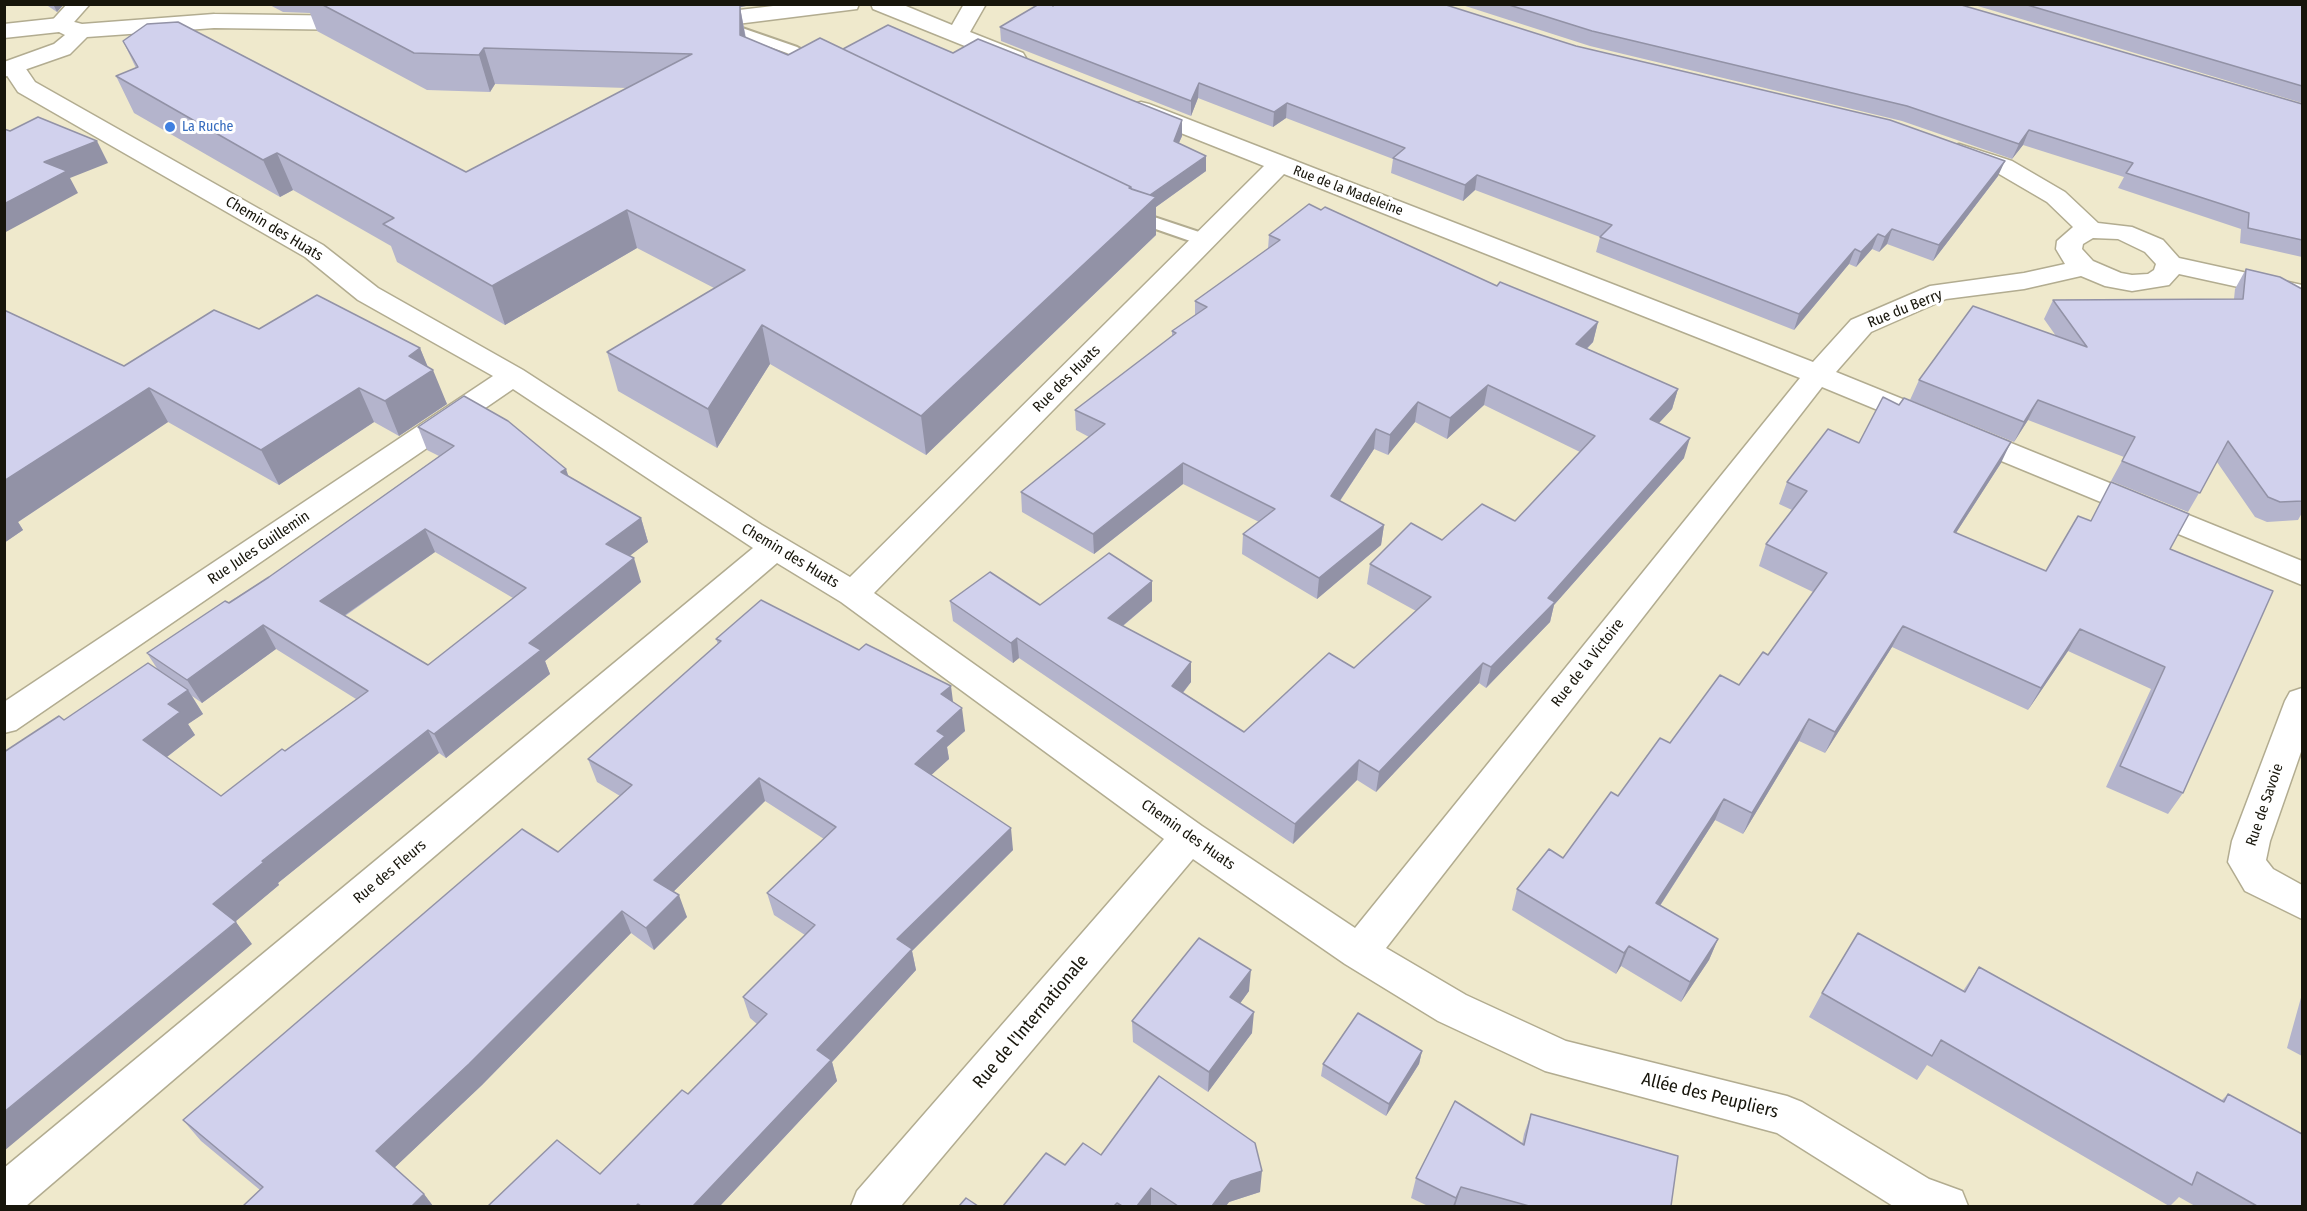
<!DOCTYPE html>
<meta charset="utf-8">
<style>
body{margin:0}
#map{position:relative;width:2307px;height:1211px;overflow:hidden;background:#efe9cc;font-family:"Fira Sans Condensed",sans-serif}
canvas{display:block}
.frame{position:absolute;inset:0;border:6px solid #17150b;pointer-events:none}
</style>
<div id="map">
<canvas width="2307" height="1211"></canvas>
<div class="frame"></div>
</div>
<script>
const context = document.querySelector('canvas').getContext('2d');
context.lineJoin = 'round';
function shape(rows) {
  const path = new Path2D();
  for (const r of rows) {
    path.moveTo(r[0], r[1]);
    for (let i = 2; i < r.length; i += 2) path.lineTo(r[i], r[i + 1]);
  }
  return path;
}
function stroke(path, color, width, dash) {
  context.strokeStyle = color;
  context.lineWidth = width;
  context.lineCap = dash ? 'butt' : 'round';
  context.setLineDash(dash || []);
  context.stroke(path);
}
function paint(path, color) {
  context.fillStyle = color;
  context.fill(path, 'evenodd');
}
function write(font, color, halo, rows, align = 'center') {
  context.font = font + ' "Fira Sans Condensed",sans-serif';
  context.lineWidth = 6;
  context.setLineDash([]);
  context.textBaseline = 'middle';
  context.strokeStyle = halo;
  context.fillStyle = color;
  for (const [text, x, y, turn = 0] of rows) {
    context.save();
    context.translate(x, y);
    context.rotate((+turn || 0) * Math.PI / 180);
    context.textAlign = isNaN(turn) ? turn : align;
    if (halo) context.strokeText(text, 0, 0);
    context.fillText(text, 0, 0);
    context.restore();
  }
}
const lane = shape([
 [716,19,797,47,830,65,822,70,817,68,787,53,711,26,709,23,711,20,716,19],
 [1127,208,1211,236,1214,240,1211,244,1199,244,1121,217,1118,213,1121,209,1127,208]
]);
const street = shape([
 [67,4,90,4,67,30,59,32,51,30,48,25,67,4],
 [871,4,901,4,952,25,964,4,986,4,970,32,1023,53,1026,58,1023,63,1015,65,1007,63,873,9,871,4],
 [14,61,22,63,35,82,323,245,378,288,523,370,762,525,850,577,1264,166,1133,114,1129,109,1133,104,1141,102,1149,104,1813,362,1851,320,1930,286,2024,273,2065,264,2056,249,2057,241,2073,227,2047,202,1994,171,1950,156,1947,151,1950,146,1959,144,2012,161,2065,192,2098,223,2132,227,2163,240,2179,258,2302,285,2302,301,2179,274,2169,285,2132,291,2105,286,2081,276,2024,289,1946,299,1871,332,1836,372,2302,561,2302,585,1822,387,1386,948,1466,995,1566,1041,1787,1096,1802,1102,1929,1179,1962,1191,1968,1206,1893,1206,1777,1133,1545,1071,1438,1021,1345,964,1193,859,901,1206,851,1206,857,1191,1164,839,841,602,777,563,26,1206,4,1206,4,1168,753,548,513,389,16,730,4,733,4,702,493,376,358,300,305,257,18,92,4,71,6,63,14,61],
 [1284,174,1800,378,1355,928,1202,826,874,593,1284,174],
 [2093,238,2118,239,2145,252,2156,264,2154,270,2148,274,2132,275,2121,273,2093,261,2082,249,2083,244,2093,238],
 [2302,688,2302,749,2270,841,2266,860,2273,869,2302,885,2302,919,2245,891,2228,862,2232,841,2285,701,2290,692,2302,688]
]);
const secondary = shape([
 [790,4,859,4,857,9,697,29,689,27,686,22,689,17,697,15,790,4],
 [214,14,358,16,366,18,369,23,366,28,358,30,214,28,87,37,70,54,4,77,4,62,54,44,65,35,59,32,4,38,4,24,59,18,82,24,214,14]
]);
stroke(lane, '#b2ac90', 4);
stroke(street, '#b2ac90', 3);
stroke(secondary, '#b2ac90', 3);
paint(lane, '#fff');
paint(street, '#fff');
paint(secondary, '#fff');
paint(shape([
 [45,4,64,4,57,12],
 [268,4,746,4,746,6,740,7,746,38,788,55,843,49,953,53,1182,136,1179,143,1206,171,1156,207,1156,235,926,455,770,364,717,448,618,391,607,352,714,288,637,248,505,325,397,262,391,246,293,190,280,197,134,113,116,76,136,68,123,41,466,172,627,88,495,84,490,92,427,90,317,31,310,13,283,12],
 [1459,4,1958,4,2302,104,2302,257,2240,243,2241,229,2118,188,2124,177,2023,145,2012,159,1902,121,1590,46],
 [1971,4,2302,4,2302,103],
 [1053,6,1998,176,1933,261,1887,244,1879,252,1872,249,1856,267,1849,264,1794,330,1596,252,1600,237,1475,190,1463,201,1391,173,1393,159,1286,118,1273,127,1198,98,1191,116,1001,41,1000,27],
 [1269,235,1497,286,1598,322,1593,342,1587,349,1678,389,1672,409,1659,423,1684,458,1554,605,1550,622,1486,688,1479,683,1376,792,1357,780,1293,844,1019,658,1013,663,953,621,950,601,1040,605,1152,601,1123,626,1191,662,1191,682,1183,693,1244,732,1354,668,1416,611,1367,584,1370,564,1442,540,1515,521,1580,452,1484,405,1447,439,1415,422,1388,455,1374,449,1340,501,1384,525,1381,545,1317,599,1242,554,1243,534,1259,522,1183,484,1094,554,1022,512,1021,492,1089,437,1076,430,1075,410,1172,336,1172,331,1195,316,1195,301,1268,249],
 [2246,269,2302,289,2302,513,2298,520,2267,522,2255,517,2217,462,2188,512,2111,481,2124,457,2028,420,2014,442,1910,400,1919,380,2056,336,2044,319,2053,300,2234,299,2235,289],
 [4,310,124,366,259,329,420,348,427,366,447,404,399,436,374,422,279,485,168,422,18,522,23,530,4,543],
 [418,427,569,477,641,518,648,542,629,556,641,582,545,661,550,674,446,758,439,753,278,883,279,885,235,921,252,944,64,720,158,670,147,653,269,577,439,456,427,450],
 [435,552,513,598,428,665,345,616],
 [276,649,356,699,221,796,167,757,195,735,188,724,203,714,192,696,202,703],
 [1859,443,2001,463,1956,533,2046,571,2170,549,2183,793,2168,814,2106,787,2151,689,2068,651,2028,710,1892,647,1825,753,1799,741,1743,834,1715,820,1660,906,1718,939,1709,960,1681,1002,1621,966,1616,974,1512,910,1517,889,1563,858,1618,796,1670,743,1739,685,1768,655,1813,592,1759,566,1766,544,1792,510,1779,504,1787,482],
 [716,639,953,702,965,731,947,747,949,759,931,775,1013,850,912,951,916,970,832,1062,837,1081,720,1206,488,1206,600,1174,688,1094,757,1024,750,1018,743,997,805,935,774,915,767,893,824,839,765,801,673,892,687,917,654,950,631,933,482,1085,395,1167,424,1194,433,1206,243,1206,260,1190,201,1141,183,1120,558,852,620,796,597,782,588,759,718,644],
 [1979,967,2221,1101,2228,1094,2302,1206,2195,1206,2179,1197,2170,1206,2169,1206,1927,1065,1917,1080,1809,1017,1822,993,1963,991],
 [1249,991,1240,1003,1252,1033,1208,1092,1133,1042,1132,1021],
 [2302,994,2302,1056,2287,1048],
 [1422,1051,1419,1064,1386,1116,1321,1076,1323,1064],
 [1531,1114,1671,1206,1428,1206,1411,1198,1416,1178,1522,1144,1524,1134],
 [1101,1155,1260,1192,1229,1202,1226,1206,1003,1206,1065,1165]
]), '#b4b4cc');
paint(shape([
 [53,4,64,4,57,12],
 [655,4,746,4,746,6,740,7,746,41],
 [484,48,495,84,490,92,479,55],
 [1199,83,1198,98,1191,116,1191,101],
 [1287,103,1286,118,1273,127,1274,112],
 [1182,120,1182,136,1173,156,1174,141],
 [2029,130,2023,145,2012,159,2019,144],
 [97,141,108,163,70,178,78,193,4,233,4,204,44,162],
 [277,153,293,190,280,197,263,160],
 [1206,156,1206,171,1156,207,1156,235,926,455,921,416,1129,188,1131,187,1147,197],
 [2005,161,1998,176,1933,261,1939,245],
 [1477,175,1475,190,1463,201,1465,185],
 [627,210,637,248,505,325,492,286],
 [1892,229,1887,244,1879,252,1885,237],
 [1878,234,1872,249,1856,267,1861,252],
 [1855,249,1849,264,1794,330,1799,314],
 [1598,322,1593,342,1571,364,1576,344],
 [762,325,770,364,717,448,708,409],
 [420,348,430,372,433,370,447,404,399,436,385,401,409,356],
 [1488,385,1484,405,1447,439,1450,418],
 [149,388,168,422,18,522,23,530,4,543,4,481],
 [359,388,374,422,279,485,261,450],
 [1678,389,1672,409,1644,439,1650,419],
 [2038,400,2028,420,2014,442,2024,422],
 [1418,402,1415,422,1388,455,1390,435],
 [1376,429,1374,449,1329,517,1331,496],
 [1690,438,1684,458,1554,605,1550,622,1486,688,1491,667,1548,598],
 [2011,442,2001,463,1943,553,1954,532],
 [1183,463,1183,484,1094,554,1093,534],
 [566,469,574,492,561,472],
 [641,518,648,542,614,568,606,544],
 [1384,525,1381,545,1317,599,1319,578],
 [425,529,435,552,332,624,320,601],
 [634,558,641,582,545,661,550,674,446,758,434,734,529,643],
 [1152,581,1152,601,1108,638,1108,618],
 [263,625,276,649,202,703,187,680],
 [1903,626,1892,647,1825,753,1835,732],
 [2080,629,2068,651,2028,710,2041,688],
 [1017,638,1019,658,1013,663,1011,643],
 [1191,662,1191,682,1172,706,1172,686],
 [1483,663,1479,683,1376,792,1379,772],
 [951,686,954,709,941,694],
 [188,690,203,714,188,724,195,735,159,763,143,740,168,704],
 [962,708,965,731,947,747,949,759,918,787,915,764,937,731],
 [1809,719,1799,741,1743,834,1752,813],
 [428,730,439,753,278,883,279,885,229,927,213,904,262,861],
 [1359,760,1357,780,1293,844,1295,824],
 [759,778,765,801,662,903,654,880],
 [1724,799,1715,820,1648,924,1656,903],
 [1011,828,1013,850,912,951,916,970,832,1062,837,1081,720,1206,693,1206,897,939],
 [679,895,687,917,654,950,646,928],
 [622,911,631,933,482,1085,391,1171,376,1151],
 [236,922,252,944,4,1151,4,1112],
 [1718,939,1709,960,1681,1002,1690,982],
 [1629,946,1621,966,1616,974,1624,953],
 [1251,970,1249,991,1229,1019,1230,997],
 [1254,1012,1252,1033,1208,1092,1209,1072],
 [1422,1051,1419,1064,1386,1116,1389,1104],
 [1262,1171,1260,1192,1229,1202,1226,1206,1212,1206,1231,1181],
 [1461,1187,1455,1206,1453,1206,1456,1198],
 [1151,1188,1151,1206,1137,1206],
 [424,1194,433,1206,412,1206]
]), '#9292a6');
const building = shape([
 [321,4,737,4,740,5,740,35,788,55,820,38,1131,187,1129,188,1156,197,921,416,762,325,708,409,607,352,745,270,627,210,492,286,383,224,394,218,277,153,263,160,116,76,138,67,123,41,147,24,178,22,466,172,692,54,484,48,479,55,414,53,321,4],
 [1039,4,1050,4,1053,6,1056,4,1443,4,1576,46,1890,120,2005,161,1939,245,1892,229,1885,237,1878,234,1861,252,1855,249,1799,314,1600,237,1612,225,1477,175,1465,185,1393,158,1405,148,1287,103,1274,112,1199,83,1191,101,1000,27,1039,4],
 [1506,4,1958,4,2302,104,2302,240,2248,228,2249,213,2126,173,2133,163,2029,130,2019,144,1907,106,1592,31,1506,4],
 [2024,4,2302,4,2302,86,2024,4],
 [888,25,953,53,978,39,1182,120,1174,141,1206,156,1150,195,1131,189,1131,187,843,49,888,25],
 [38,117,97,141,44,162,67,171,4,204,4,129,10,131,38,117],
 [1309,204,1321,210,1325,207,1497,286,1500,282,1598,322,1576,344,1678,389,1650,419,1690,438,1548,598,1555,602,1491,667,1483,663,1379,772,1359,760,1295,824,1017,638,1011,643,950,601,990,572,1040,605,1109,553,1152,581,1108,618,1191,662,1172,686,1244,732,1329,653,1354,668,1431,597,1370,564,1411,523,1442,540,1482,504,1515,521,1595,436,1488,385,1450,418,1418,402,1390,435,1376,429,1331,496,1384,525,1319,578,1243,534,1275,509,1183,463,1093,534,1021,492,1105,424,1075,410,1176,333,1172,331,1207,307,1195,301,1280,240,1269,235,1309,204],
 [2246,269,2280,277,2302,289,2302,501,2280,502,2268,497,2228,441,2200,493,2122,461,2135,437,2038,400,2024,422,1919,380,1973,306,2087,347,2053,300,2243,299,2246,269],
 [317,295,420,348,409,356,433,370,385,401,359,388,261,450,149,388,4,481,4,310,124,366,214,310,259,329,317,295],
 [464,396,508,421,566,469,561,472,641,518,606,544,634,558,529,643,541,650,434,734,428,730,262,861,264,862,213,904,236,922,4,1112,4,752,59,716,64,720,148,663,188,690,168,704,180,712,143,740,221,796,282,749,285,751,368,691,263,625,187,680,147,653,225,601,229,603,269,577,454,446,418,427,464,396],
 [425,529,526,588,428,665,320,601,425,529],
 [1883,397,1899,405,1904,398,2011,442,1954,532,2046,571,2078,516,2091,521,2111,482,2189,514,2170,549,2273,591,2183,793,2120,766,2165,667,2080,629,2041,688,1903,626,1835,732,1809,719,1752,813,1724,799,1656,903,1718,939,1690,982,1629,946,1624,953,1517,889,1549,849,1563,858,1611,792,1618,796,1660,738,1670,743,1720,675,1739,685,1763,652,1768,655,1827,573,1766,544,1807,491,1787,482,1828,429,1859,443,1883,397],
 [761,600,859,650,866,644,951,686,941,694,962,708,937,731,945,736,915,764,1011,828,897,939,912,949,817,1050,831,1060,693,1206,641,1206,638,1204,636,1206,488,1206,557,1140,600,1174,682,1090,688,1094,767,1014,743,997,815,925,767,893,836,827,759,778,654,880,679,895,646,928,622,911,469,1064,376,1151,424,1194,412,1206,243,1206,263,1187,183,1120,522,829,558,852,632,785,588,759,721,641,716,639,761,600],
 [1858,933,1965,992,1979,967,2224,1102,2228,1094,2302,1134,2302,1206,2257,1206,2197,1172,2192,1185,1941,1040,1932,1056,1822,993,1858,933],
 [1199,938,1251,970,1230,997,1254,1012,1209,1072,1132,1021,1199,938],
 [1358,1013,1422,1051,1389,1104,1323,1064,1358,1013],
 [1159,1076,1255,1143,1262,1171,1231,1181,1212,1206,1178,1206,1151,1188,1137,1206,1122,1206,1117,1203,1114,1206,1003,1206,1046,1153,1065,1165,1083,1143,1101,1155,1159,1076],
 [1455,1101,1524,1145,1531,1114,1678,1156,1671,1206,1529,1206,1461,1187,1456,1198,1416,1178,1455,1101],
 [966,1198,978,1206,959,1206,966,1198]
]);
paint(building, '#d1d1ed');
stroke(building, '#9292a6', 1.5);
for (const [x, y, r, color] of [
 [170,127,6,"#3f7fe0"]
]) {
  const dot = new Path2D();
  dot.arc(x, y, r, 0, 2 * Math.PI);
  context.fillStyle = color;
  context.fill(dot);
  stroke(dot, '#fff', 2);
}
write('14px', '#366cbe', '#fff', [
 ["La Ruche",182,127]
], 'left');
write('14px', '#17150b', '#fff', [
 ["Rue de la Madeleine",1348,191,21]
]);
write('15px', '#17150b', '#fff', [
 ["Chemin des Huats",274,229,31],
 ["Rue du Berry",1905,309,-22],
 ["Rue des Huats",1067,379,-45],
 ["Rue Jules Guillemin",259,548,-34],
 ["Chemin des Huats",790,556,31],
 ["Rue de la Victoire",1588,663,-52],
 ["Rue de Savoie",2265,805,-71],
 ["Chemin des Huats",1188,835,35],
 ["Rue des Fleurs",390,872,-40]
]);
write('18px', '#17150b', '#fff', [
 ["Rue de l'Internationale",1031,1022,-50],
 ["Allée des Peupliers",1710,1096,14]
]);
</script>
